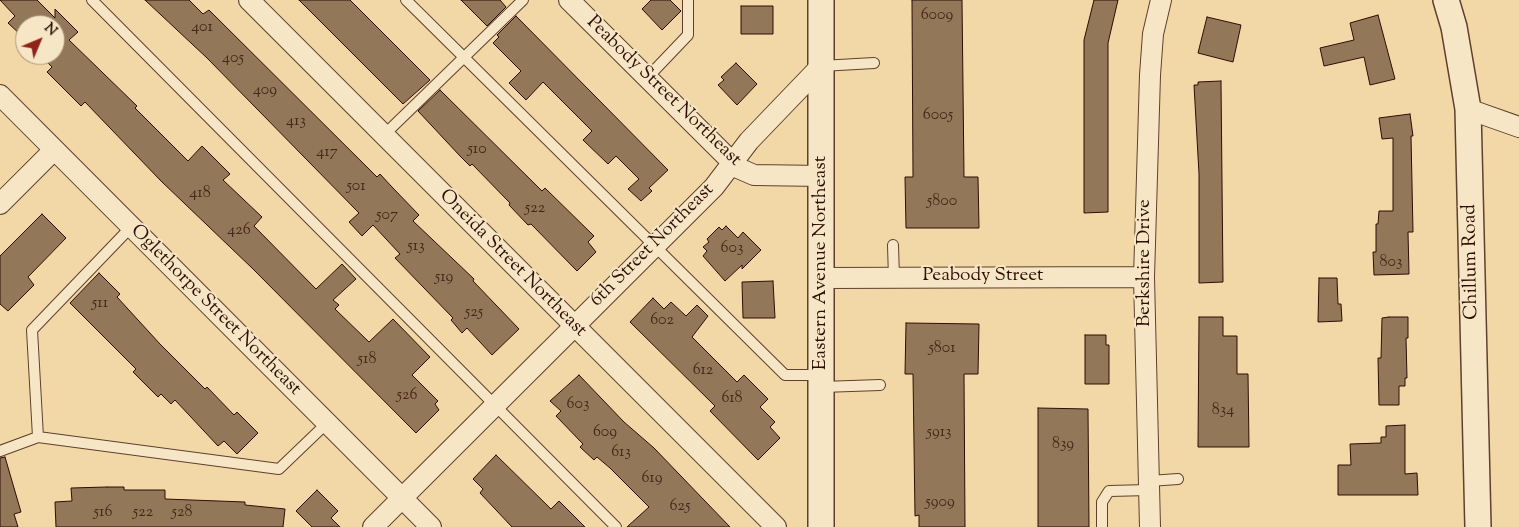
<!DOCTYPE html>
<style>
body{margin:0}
#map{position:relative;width:1519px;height:527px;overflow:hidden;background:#f2d8a7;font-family:"Sorts Mill Goudy",serif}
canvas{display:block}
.north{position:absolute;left:15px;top:15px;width:50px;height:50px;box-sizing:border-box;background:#f7e6c6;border:1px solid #a69078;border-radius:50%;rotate:45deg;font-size:14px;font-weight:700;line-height:20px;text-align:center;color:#2d0e04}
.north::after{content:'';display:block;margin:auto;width:18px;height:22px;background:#8f2418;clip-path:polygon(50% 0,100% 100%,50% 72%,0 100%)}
</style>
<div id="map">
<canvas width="1519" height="527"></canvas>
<div class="north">N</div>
</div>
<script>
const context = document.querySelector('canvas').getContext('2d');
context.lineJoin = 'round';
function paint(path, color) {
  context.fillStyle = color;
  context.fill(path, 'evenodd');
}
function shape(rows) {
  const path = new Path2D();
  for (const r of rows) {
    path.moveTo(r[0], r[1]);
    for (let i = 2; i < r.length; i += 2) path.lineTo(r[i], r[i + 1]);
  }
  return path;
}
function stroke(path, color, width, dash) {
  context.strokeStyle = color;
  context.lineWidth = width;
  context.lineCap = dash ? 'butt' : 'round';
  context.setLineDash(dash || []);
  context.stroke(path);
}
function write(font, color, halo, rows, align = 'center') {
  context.font = font + ' "Sorts Mill Goudy",serif';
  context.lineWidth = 4;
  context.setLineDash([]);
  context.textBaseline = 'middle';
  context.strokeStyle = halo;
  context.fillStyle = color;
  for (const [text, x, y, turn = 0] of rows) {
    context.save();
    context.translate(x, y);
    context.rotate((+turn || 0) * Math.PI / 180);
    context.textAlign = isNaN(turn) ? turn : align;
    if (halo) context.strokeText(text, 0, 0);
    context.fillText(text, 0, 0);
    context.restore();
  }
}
const building = shape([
 [0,0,37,0,55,18,55,9,78,32,69,40,137,106,135,108,188,161,202,146,230,174,223,180,262,217,254,226,316,289,342,264,356,279,333,300,339,305,335,309,369,342,393,319,430,357,412,375,438,401,435,404,439,410,416,433,253,269,161,181,85,102,81,106,47,72,52,67,40,55,55,55,55,25,25,25,25,32,22,36,8,23,15,16,0,0],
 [145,0,189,0,203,14,209,10,377,177,380,174,392,187,419,215,413,221,474,279,473,281,519,329,492,355,467,328,462,333,451,320,453,318,395,258,400,254,373,225,362,236,349,222,359,213,207,58,145,0],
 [299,0,350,0,430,80,403,104,299,0],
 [461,0,500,0,506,7,487,26,461,0],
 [651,0,670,0,681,11,662,30,642,9,651,0],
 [912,0,962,0,964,177,978,177,979,228,906,228,905,177,913,177,912,0],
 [1094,0,1118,0,1108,43,1108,212,1084,213,1084,40,1094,0],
 [741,6,773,6,773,34,741,34,741,6],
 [1378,15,1395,79,1370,85,1364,57,1324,66,1320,48,1354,40,1350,23,1378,15],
 [516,16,668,170,649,188,652,191,641,201,628,189,639,179,616,156,608,164,583,140,592,131,543,82,526,100,509,83,521,71,493,43,499,37,497,35,516,16],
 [1207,17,1241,25,1233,62,1198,53,1207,17],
 [736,63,757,84,737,105,718,85,724,80,721,77,736,63],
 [1221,81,1223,282,1199,283,1199,174,1194,85,1198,85,1198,82,1221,81],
 [440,90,542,191,545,188,594,236,588,242,596,252,577,271,531,224,528,225,509,205,510,203,472,164,470,166,460,156,418,111,440,90],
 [1410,114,1413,136,1411,136,1413,232,1408,232,1409,274,1374,275,1373,252,1376,252,1376,224,1378,224,1379,211,1393,211,1393,138,1382,139,1379,118,1410,114],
 [42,214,66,238,28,277,34,285,8,311,0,304,0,256,42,214],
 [726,226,738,238,743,232,761,250,742,269,742,265,725,281,703,256,707,251,703,247,709,242,707,239,719,227,722,230,726,226],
 [99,273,120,294,117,297,160,344,205,389,207,387,234,415,237,412,258,433,237,454,224,441,218,446,175,400,171,404,161,394,158,397,133,372,136,369,70,303,99,273],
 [1319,278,1337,278,1338,304,1341,304,1342,321,1318,322,1319,278],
 [773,281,775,318,743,318,742,282,773,281],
 [653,298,664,309,671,302,686,316,697,305,708,316,692,337,737,382,744,375,768,399,760,407,775,422,770,427,780,438,758,460,710,411,715,406,630,322,653,298],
 [1199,317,1223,317,1223,336,1237,336,1237,374,1248,374,1249,447,1198,447,1199,317],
 [1389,317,1408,317,1408,338,1406,338,1407,378,1405,378,1405,386,1399,386,1399,405,1379,405,1378,358,1381,358,1382,318,1389,317],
 [906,323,979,324,978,374,964,374,965,527,919,527,919,515,915,516,913,374,905,374,906,323],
 [1085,335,1106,335,1106,345,1109,345,1109,384,1085,384,1085,335],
 [579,375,624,422,654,448,730,527,627,527,649,507,610,468,597,457,594,460,580,447,583,444,556,416,561,411,550,401,579,375],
 [1038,408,1088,409,1089,527,1038,527,1038,408],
 [1405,425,1405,474,1417,473,1418,495,1338,495,1338,465,1351,465,1350,444,1381,443,1381,437,1386,437,1386,426,1405,425],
 [496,455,551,509,559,501,585,527,512,527,480,493,483,489,473,479,496,455],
 [5,457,21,512,14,514,18,527,0,527,0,458,5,457],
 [107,487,124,487,124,490,165,490,165,499,245,502,245,505,285,509,283,527,56,527,55,502,72,501,71,488,107,487],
 [317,490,338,511,331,518,340,527,312,527,296,511,317,490]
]);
paint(building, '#937759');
stroke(building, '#2d0e04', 1);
const service = shape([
 [92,0,616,527],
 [406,0,785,375,821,375],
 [821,66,874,63],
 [647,78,688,35,688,0],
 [384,135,523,0],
 [893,245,894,278],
 [822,387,880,385],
 [38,437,32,330,131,227],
 [0,451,38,437,279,469,327,423],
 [1149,481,1178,479],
 [1102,527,1102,502,1109,491,1149,490]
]);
const minor = shape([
 [249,0,776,527],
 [569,0,738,168,754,175,822,176],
 [0,95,431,527],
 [1468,109,1519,127],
 [0,204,54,150],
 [821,278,1144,277],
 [373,527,714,187,749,141,821,66],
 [1150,527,1144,277,1150,75,1153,34,1161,0]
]);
const tertiary = shape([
 [821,0,821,527],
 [1446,0,1454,27,1468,109,1478,527]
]);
stroke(service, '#5e402d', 12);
stroke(minor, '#5e402d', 22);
stroke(tertiary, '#5e402d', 28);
stroke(service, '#f7e6c6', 10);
stroke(minor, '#f7e6c6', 20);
stroke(tertiary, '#f7e6c6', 25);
write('16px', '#462819', null, [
 ["6009",937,16],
 ["401",202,28],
 ["405",233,59],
 ["409",265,91],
 ["6005",938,116],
 ["413",296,122],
 ["510",477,150],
 ["417",327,153],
 ["501",356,187],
 ["418",200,194],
 ["5800",942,202],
 ["522",535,209],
 ["507",387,216],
 ["426",239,231],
 ["513",416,247],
 ["603",732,249],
 ["803",1391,263],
 ["519",444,278],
 ["511",100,304],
 ["525",474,313],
 ["602",662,321],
 ["5801",942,349],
 ["518",367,360],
 ["612",703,371],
 ["526",407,396],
 ["618",732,399],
 ["603",578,405],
 ["834",1223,411],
 ["609",605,433],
 ["5913",939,433],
 ["839",1063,445],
 ["613",621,453],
 ["619",652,479],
 ["5909",940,503],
 ["625",680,507],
 ["516",103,513],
 ["522",143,513],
 ["528",182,513]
]);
write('19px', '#2d0e04', '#f7e6c6', [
 ["Peabody Street Northeast",663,92,44],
 ["6th Street Northeast",653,246,-45],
 ["Chillum Road",1472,262,-91],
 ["Eastern Avenue Northeast",822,263,-90],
 ["Berkshire Drive",1146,263,-90],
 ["Oneida Street Northeast",512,264,45],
 ["Peabody Street",983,277],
 ["Oglethorpe Street Northeast",215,311,45]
]);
</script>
